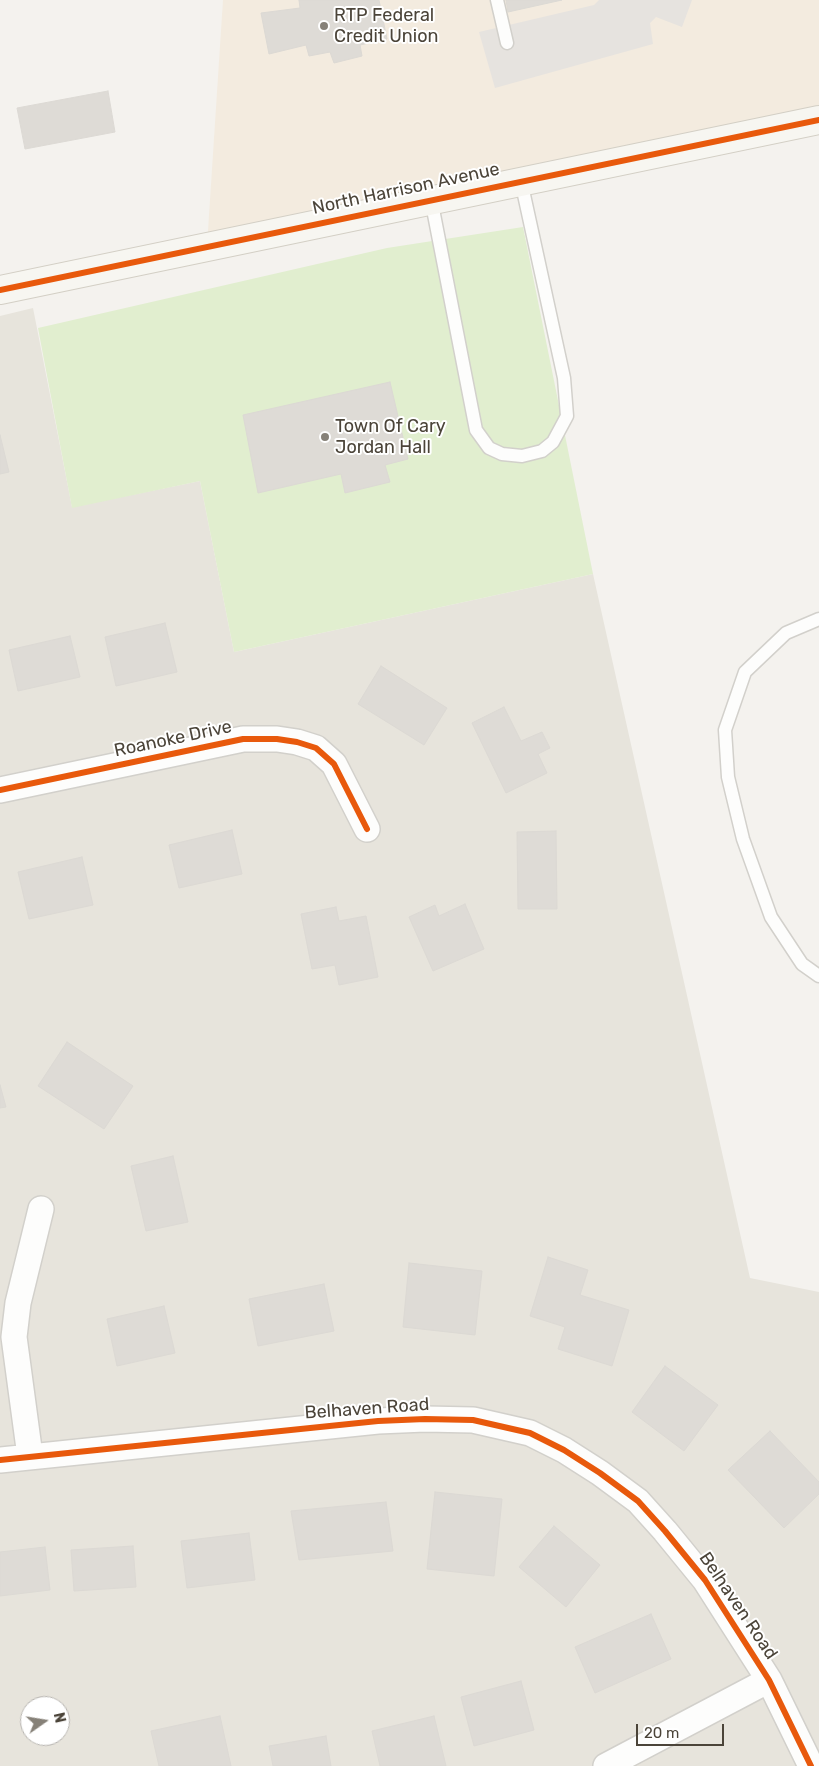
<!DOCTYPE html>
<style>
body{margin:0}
#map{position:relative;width:819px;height:1766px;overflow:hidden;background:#f4f2ee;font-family:Rubik,sans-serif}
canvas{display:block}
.north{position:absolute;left:20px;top:1696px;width:50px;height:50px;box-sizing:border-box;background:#fff;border:1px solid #b7b4b0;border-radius:50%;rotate:77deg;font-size:14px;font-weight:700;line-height:20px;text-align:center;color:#4b4439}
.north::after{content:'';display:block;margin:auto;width:18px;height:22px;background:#868178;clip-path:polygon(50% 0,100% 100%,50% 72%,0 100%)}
.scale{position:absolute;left:636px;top:1724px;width:88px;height:22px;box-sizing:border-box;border:2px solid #4b4439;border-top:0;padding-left:6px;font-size:15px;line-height:18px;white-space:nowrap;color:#4b4439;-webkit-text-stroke:4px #fff;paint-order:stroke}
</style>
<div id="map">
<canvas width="819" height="1766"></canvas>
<div class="north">N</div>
<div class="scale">20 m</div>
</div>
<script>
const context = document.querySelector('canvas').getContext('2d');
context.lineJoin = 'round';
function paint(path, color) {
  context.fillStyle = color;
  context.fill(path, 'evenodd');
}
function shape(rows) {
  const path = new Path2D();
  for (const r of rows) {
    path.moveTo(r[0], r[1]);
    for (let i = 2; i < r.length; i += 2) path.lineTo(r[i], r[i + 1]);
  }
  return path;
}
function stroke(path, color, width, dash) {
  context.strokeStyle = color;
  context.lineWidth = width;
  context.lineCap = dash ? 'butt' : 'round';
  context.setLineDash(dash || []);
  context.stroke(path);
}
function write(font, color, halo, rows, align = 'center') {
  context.font = font + ' Rubik,sans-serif';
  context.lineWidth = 4;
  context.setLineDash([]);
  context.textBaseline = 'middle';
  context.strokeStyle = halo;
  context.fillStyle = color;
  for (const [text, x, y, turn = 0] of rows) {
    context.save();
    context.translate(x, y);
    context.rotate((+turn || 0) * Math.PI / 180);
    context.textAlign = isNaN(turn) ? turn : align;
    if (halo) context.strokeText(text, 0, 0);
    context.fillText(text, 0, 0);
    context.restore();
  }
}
paint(shape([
 [33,308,72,507,200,481,234,652,593,574,750,1278,819,1292,819,1766,0,1766,0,316],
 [30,1706,60,1706,60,1736,30,1736]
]), '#e7e4dc');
paint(shape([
 [223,0,819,0,819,120,207,246]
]), '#f3ebdf');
paint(shape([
 [523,227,593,574,234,652,200,481,72,508,38,328,387,248]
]), '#e1eecf');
paint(shape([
 [599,0,692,0,682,27,656,17,650,23,653,44,495,88,479,32,594,5]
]), '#e6e3df');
const building = shape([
 [299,0,379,0,387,39,360,45,362,56,334,63,330,52,309,56,306,45,269,54,261,13,300,8,299,0],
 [506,0,562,0,508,12,506,0],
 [108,91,115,132,25,149,17,108,108,91],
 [390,382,408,459,385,465,390,482,345,493,341,474,258,493,243,415,390,382],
 [0,435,9,472,0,474,0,435],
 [165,623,177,672,116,686,105,637,165,623],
 [70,636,80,677,18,691,9,650,70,636],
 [381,666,447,708,424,745,358,704,381,666],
 [504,707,521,741,542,732,550,748,538,754,547,773,506,793,472,723,504,707],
 [232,830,242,874,179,888,169,845,232,830],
 [556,831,557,909,518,909,517,832,556,831],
 [82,857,93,905,29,919,18,872,82,857],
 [465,904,484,949,433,971,409,917,435,905,439,916,465,904],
 [336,907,339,921,366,916,378,977,339,985,335,965,312,969,301,914,336,907],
 [67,1042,133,1086,104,1129,38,1086,67,1042],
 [0,1085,6,1107,0,1108,0,1085],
 [173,1156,188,1222,146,1231,131,1166,173,1156],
 [548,1257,588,1270,580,1295,629,1310,612,1366,558,1349,565,1327,530,1316,548,1257],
 [409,1263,482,1271,475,1335,403,1327,409,1263],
 [324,1284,334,1331,258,1346,249,1299,324,1284],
 [164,1306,175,1353,117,1366,107,1319,164,1306],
 [665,1366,718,1405,684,1451,632,1412,665,1366],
 [770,1431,819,1482,819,1494,784,1528,728,1470,770,1431],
 [435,1492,502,1499,494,1576,427,1569,435,1492],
 [386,1502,393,1551,299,1560,291,1511,386,1502],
 [554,1526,600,1565,566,1607,519,1567,554,1526],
 [249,1533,255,1580,187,1588,181,1541,249,1533],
 [133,1546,136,1587,74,1591,71,1550,133,1546],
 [45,1547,50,1590,0,1596,0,1552,45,1547],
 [651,1614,671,1659,595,1693,575,1647,651,1614],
 [521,1681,534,1730,474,1746,461,1697,521,1681],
 [220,1716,231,1766,159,1766,151,1731,220,1716],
 [434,1716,446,1766,380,1766,372,1731,434,1716],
 [326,1736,331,1766,273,1766,269,1746,326,1736]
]);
paint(building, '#dedbd6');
stroke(building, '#dcd9d4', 1);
const lane = shape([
 [497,0,507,43],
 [431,199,476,430,489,448,502,454,522,456,542,451,553,442,567,416,564,378,521,181],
 [819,619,786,633,745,672,725,730,728,777,743,839,771,917,802,964,819,976]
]);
const street = shape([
 [0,790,243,739,277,739,297,742,316,748,334,764,367,829],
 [30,1456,14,1337,18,1303,41,1209],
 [0,1460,378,1421,425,1419,473,1420,530,1433,564,1450,600,1473,638,1501,665,1531,705,1580,769,1680,811,1766],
 [606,1766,769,1680]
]);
const secondary = shape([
 [0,290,819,120]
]);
stroke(lane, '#d2d0cb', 15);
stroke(street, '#d2d0cb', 28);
stroke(secondary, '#d3cfc5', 30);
stroke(lane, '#fdfdfc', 12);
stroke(street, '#fdfdfc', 25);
stroke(secondary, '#f7f6f1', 28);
stroke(shape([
 [0,290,819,120],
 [0,790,243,739,277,739,297,742,316,748,334,764,367,829],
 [0,1460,378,1421,425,1419,473,1420,530,1433,564,1450,600,1473,638,1501,665,1531,705,1580,769,1680,811,1766]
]), '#e8590c', 6);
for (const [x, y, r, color] of [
 [324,26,5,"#868178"],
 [325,437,5,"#868178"]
]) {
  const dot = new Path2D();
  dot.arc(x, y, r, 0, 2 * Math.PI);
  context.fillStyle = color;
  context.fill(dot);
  stroke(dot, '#fff', 2);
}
write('18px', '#4b4439', '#fff', [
 ["RTP Federal",334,16],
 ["Credit Union",334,37],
 ["Town Of Cary",335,427],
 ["Jordan Hall",335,448]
], 'left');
write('18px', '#4b4439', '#fff', [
 ["North Harrison Avenue",406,189,-12],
 ["Roanoke Drive",173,739,-12],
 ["Belhaven Road",367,1409,-4],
 ["Belhaven Road",738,1606,56]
]);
</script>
